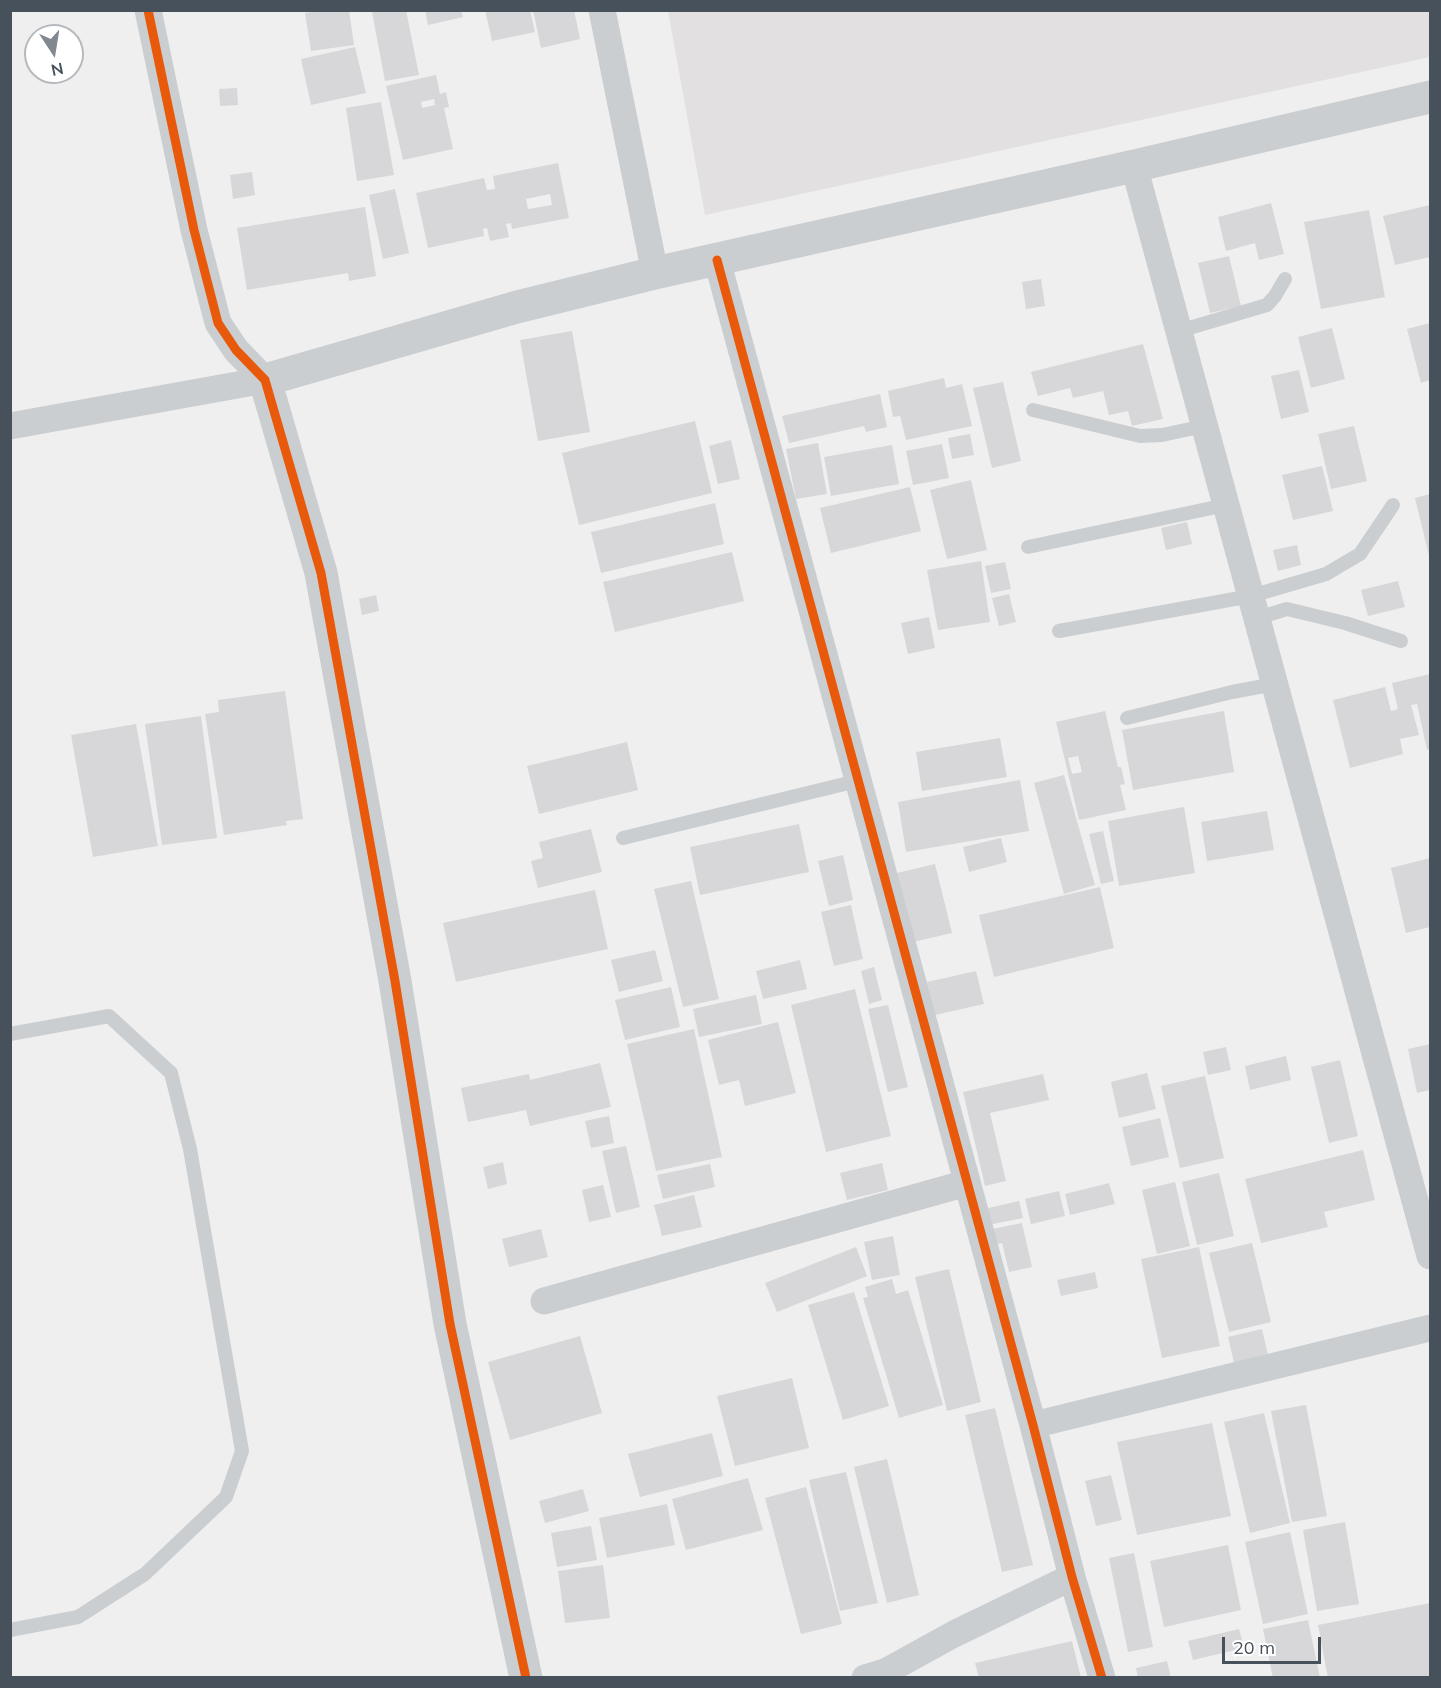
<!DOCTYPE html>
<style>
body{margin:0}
#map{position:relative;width:1441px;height:1688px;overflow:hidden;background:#f0efef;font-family:Mulish,sans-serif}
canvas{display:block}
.frame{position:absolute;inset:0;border:12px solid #46515c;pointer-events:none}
.north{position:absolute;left:24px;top:24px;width:60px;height:60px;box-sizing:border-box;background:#fff;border:2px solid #b5b9be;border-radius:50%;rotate:168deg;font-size:16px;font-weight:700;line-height:24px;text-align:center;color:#46515c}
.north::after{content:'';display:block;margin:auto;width:21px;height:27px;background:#82888f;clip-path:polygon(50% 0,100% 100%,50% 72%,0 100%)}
.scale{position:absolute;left:1222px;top:1637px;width:99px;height:27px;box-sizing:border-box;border:3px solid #46515c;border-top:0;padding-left:8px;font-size:18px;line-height:21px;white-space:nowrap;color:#46515c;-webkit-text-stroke:4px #fff;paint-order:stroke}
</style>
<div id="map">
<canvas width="1441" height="1688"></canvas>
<div class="frame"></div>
<div class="north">N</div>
<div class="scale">20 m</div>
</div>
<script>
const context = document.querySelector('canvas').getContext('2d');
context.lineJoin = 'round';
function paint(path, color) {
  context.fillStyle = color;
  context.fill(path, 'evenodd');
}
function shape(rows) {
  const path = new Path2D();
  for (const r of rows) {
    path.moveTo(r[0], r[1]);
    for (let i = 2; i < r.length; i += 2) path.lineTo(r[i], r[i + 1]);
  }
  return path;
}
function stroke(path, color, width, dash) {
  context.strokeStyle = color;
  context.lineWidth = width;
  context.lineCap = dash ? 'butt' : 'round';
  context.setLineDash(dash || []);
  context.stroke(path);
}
paint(shape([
 [668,11,1430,11,1430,57,705,215]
]), '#e2e0e1');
paint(shape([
 [326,10,349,10,354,45,311,51,305,13],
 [380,10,406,10,419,75,385,81,372,12],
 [425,10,461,10,463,17,428,25],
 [485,10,530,10,535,32,492,41],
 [533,10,574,10,580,39,541,48],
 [355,47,366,93,311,105,301,59],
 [436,75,440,94,446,92,449,107,444,108,453,149,403,160,386,86],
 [434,99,435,105,422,108,421,102],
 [237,88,238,105,220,106,219,89],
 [381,102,394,175,357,181,346,108],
 [558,163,569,218,512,229,511,223,506,224,509,237,490,241,487,228,483,229,484,236,428,248,416,193,484,178,487,190,495,189,493,176],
 [550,194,552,205,528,209,526,199],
 [252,172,255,195,233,199,230,175],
 [395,189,409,253,383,259,369,195],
 [1271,203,1284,254,1259,260,1255,243,1226,251,1218,217],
 [1430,205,1430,257,1395,265,1383,216],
 [365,207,376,276,349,281,348,273,247,290,237,228],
 [1369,210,1385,297,1321,309,1304,222],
 [1229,256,1241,306,1210,313,1198,263],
 [1041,279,1045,306,1026,309,1022,282],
 [1430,323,1430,380,1421,383,1407,329],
 [1332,328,1345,379,1311,388,1298,337],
 [572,331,590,432,538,441,520,340],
 [1143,344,1163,419,1132,426,1128,411,1109,415,1103,391,1073,398,1070,388,1038,396,1031,372],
 [1299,370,1309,412,1281,419,1271,376],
 [944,378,946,388,962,384,972,426,906,440,900,416,893,417,888,391],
 [1003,382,1021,461,992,468,973,388],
 [880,394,887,427,866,432,864,426,789,443,782,416],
 [695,421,712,493,579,525,562,453],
 [1354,426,1367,481,1331,489,1318,434],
 [970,434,974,455,952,459,948,438],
 [731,440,740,479,718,484,709,446],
 [818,443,827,494,796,499,786,449],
 [942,444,949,478,913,485,906,451],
 [892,445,899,484,831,496,824,457],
 [1322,466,1333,511,1293,520,1282,475],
 [971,480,987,550,947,559,930,490],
 [910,487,921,531,831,553,820,508],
 [1430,494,1430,560,1415,498],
 [715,503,724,544,601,573,591,532],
 [1187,522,1192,544,1166,550,1161,528],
 [1297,545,1301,565,1278,571,1273,550],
 [732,552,744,601,615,632,603,582],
 [981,561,990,622,938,630,927,570],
 [1005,562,1011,589,991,593,985,566],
 [1398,581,1405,607,1368,616,1361,590],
 [1009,594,1016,622,999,626,992,598],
 [376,595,379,611,362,615,359,599],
 [929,617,935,648,908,654,901,623],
 [1430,674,1430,749,1427,750,1417,704,1411,705,1419,735,1400,739,1403,754,1350,768,1333,700,1385,687,1391,711,1398,709,1392,683],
 [285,691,303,819,286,821,287,825,224,835,205,714,219,712,218,700],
 [1105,711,1118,767,1121,767,1125,784,1120,785,1126,810,1079,820,1056,722],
 [1078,756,1082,772,1072,774,1068,758],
 [1224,711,1234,772,1133,790,1122,730],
 [201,716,217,838,162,845,145,724],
 [136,724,158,846,93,857,71,735],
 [1000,738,1007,777,922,791,916,752],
 [627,742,638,790,539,814,527,766],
 [1064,775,1095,885,1064,894,1034,783],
 [1020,780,1029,831,906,852,898,802],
 [1184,807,1195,873,1119,886,1108,821],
 [1267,811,1274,850,1207,861,1201,822],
 [799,824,809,872,700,895,690,847],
 [591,829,602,872,538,888,531,861,543,858,539,842],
 [1103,831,1114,881,1101,884,1089,834],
 [1001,838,1007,862,969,872,963,847],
 [843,855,853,900,829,906,818,861],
 [1430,858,1430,927,1406,933,1391,868],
 [935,864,952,933,913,942,897,873],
 [691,881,719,999,683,1007,654,889],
 [1100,887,1114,948,994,977,979,915],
 [595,890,608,949,456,982,443,923],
 [851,905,863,959,834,966,821,912],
 [655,950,663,981,619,992,611,960],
 [800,960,807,989,763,999,756,971],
 [874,967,882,1000,869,1004,861,971],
 [976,971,984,1004,935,1015,927,982],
 [671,987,680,1027,625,1040,615,1000],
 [855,989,891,1136,826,1152,791,1005],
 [756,995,762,1024,699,1037,693,1009],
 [888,1005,908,1087,888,1092,868,1009],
 [778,1022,796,1093,745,1106,739,1080,719,1085,708,1040],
 [694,1029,722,1157,656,1171,627,1044],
 [1430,1044,1430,1090,1417,1093,1408,1049],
 [1226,1047,1231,1070,1208,1075,1203,1052],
 [1286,1056,1291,1080,1250,1090,1245,1066],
 [1340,1060,1358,1136,1329,1143,1311,1067],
 [600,1063,611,1107,530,1126,526,1110,468,1122,461,1088,529,1074,530,1080],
 [1147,1073,1156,1109,1119,1118,1111,1082],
 [1043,1074,1049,1100,990,1113,1006,1181,985,1186,963,1092],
 [1205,1076,1224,1158,1180,1168,1161,1086],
 [609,1116,614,1143,591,1148,585,1121],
 [1160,1118,1169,1157,1131,1166,1122,1127],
 [626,1146,640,1207,616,1213,602,1151],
 [1363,1150,1375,1200,1324,1212,1328,1227,1261,1243,1245,1179],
 [503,1162,507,1184,488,1189,483,1167],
 [882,1163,888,1190,847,1200,840,1173],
 [710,1164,715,1187,663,1199,657,1175],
 [1219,1173,1234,1236,1197,1245,1182,1182],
 [1175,1182,1190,1246,1157,1254,1142,1190],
 [1109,1183,1115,1204,1070,1215,1065,1194],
 [603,1185,611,1217,589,1222,582,1190],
 [1059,1191,1065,1216,1031,1224,1025,1199],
 [694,1195,702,1227,662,1236,654,1205],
 [1019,1201,1023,1218,988,1225,984,1209],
 [1022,1223,1032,1267,1009,1272,1002,1243,985,1247,982,1231],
 [541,1229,548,1257,509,1267,502,1239],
 [893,1236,900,1275,872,1280,864,1242],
 [1252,1243,1271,1322,1229,1332,1209,1253],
 [856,1247,867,1276,777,1312,765,1283],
 [1199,1247,1220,1346,1162,1358,1141,1259],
 [949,1269,981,1402,947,1411,915,1277],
 [1095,1272,1098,1288,1061,1296,1057,1280],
 [892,1279,896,1294,908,1290,943,1405,899,1418,863,1298,868,1297,865,1287],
 [854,1292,889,1406,843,1420,808,1305],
 [1262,1329,1268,1355,1234,1363,1228,1337],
 [580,1336,602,1413,510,1440,488,1362],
 [792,1378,809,1448,735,1466,717,1396],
 [1306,1405,1327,1516,1292,1522,1271,1411],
 [995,1408,1033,1565,1002,1572,965,1415],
 [1264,1413,1290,1523,1250,1533,1224,1422],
 [1212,1423,1231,1516,1137,1535,1117,1442],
 [712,1433,723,1476,640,1497,628,1454],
 [887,1459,919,1595,887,1603,854,1467],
 [846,1472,878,1603,840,1611,809,1480],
 [1111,1475,1122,1520,1096,1526,1085,1481],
 [748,1478,763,1530,686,1550,672,1499],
 [806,1487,842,1624,801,1634,765,1498],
 [583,1489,589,1511,545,1523,539,1501],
 [667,1504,675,1545,607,1558,599,1518],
 [1345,1522,1359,1604,1317,1611,1303,1530],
 [591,1526,597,1560,557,1567,551,1533],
 [1290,1532,1308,1614,1263,1624,1245,1542],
 [1228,1545,1241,1610,1164,1627,1150,1561],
 [1134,1553,1153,1647,1128,1652,1109,1558],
 [603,1565,610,1618,565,1623,558,1571],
 [1430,1603,1430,1677,1328,1678,1318,1625],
 [1308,1620,1320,1678,1273,1678,1263,1629],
 [1239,1629,1244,1648,1193,1660,1188,1641],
 [1072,1641,1081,1678,979,1678,975,1663],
 [1167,1661,1171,1678,1138,1678,1136,1668]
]), '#d7d7d9');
stroke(shape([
 [1179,331,1267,305,1275,296,1285,279],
 [1033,410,1140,436,1162,435,1204,426],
 [1028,547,1226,505],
 [1257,618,1287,609,1345,623,1401,641],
 [1059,631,1251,596,1326,574,1360,554,1393,505],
 [1127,718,1232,692,1275,684],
 [623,838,857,781],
 [10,1034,109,1016,171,1073,190,1149,242,1451,226,1497,145,1574,78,1617,10,1630]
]), '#cbced0', 14);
stroke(shape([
 [148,10,194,230,218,323,236,350,265,380],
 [602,10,655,273],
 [1134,166,1430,1256],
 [717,260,1033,1425,1072,1577,1102,1678],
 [10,426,265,380],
 [544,1301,967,1183],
 [1033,1425,1430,1328],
 [865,1678,885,1672,954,1634,1072,1577]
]), '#cbced0', 27);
stroke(shape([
 [526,1678,450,1324,395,981,321,573,265,380,517,307,655,273,1134,166,1430,97]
]), '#cbced0', 33);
stroke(shape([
 [148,10,194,230,218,323,236,350,265,380,321,573,395,981,450,1324,526,1678],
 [717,260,1033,1425,1072,1577,1102,1678]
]), '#e8590c', 9);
</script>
